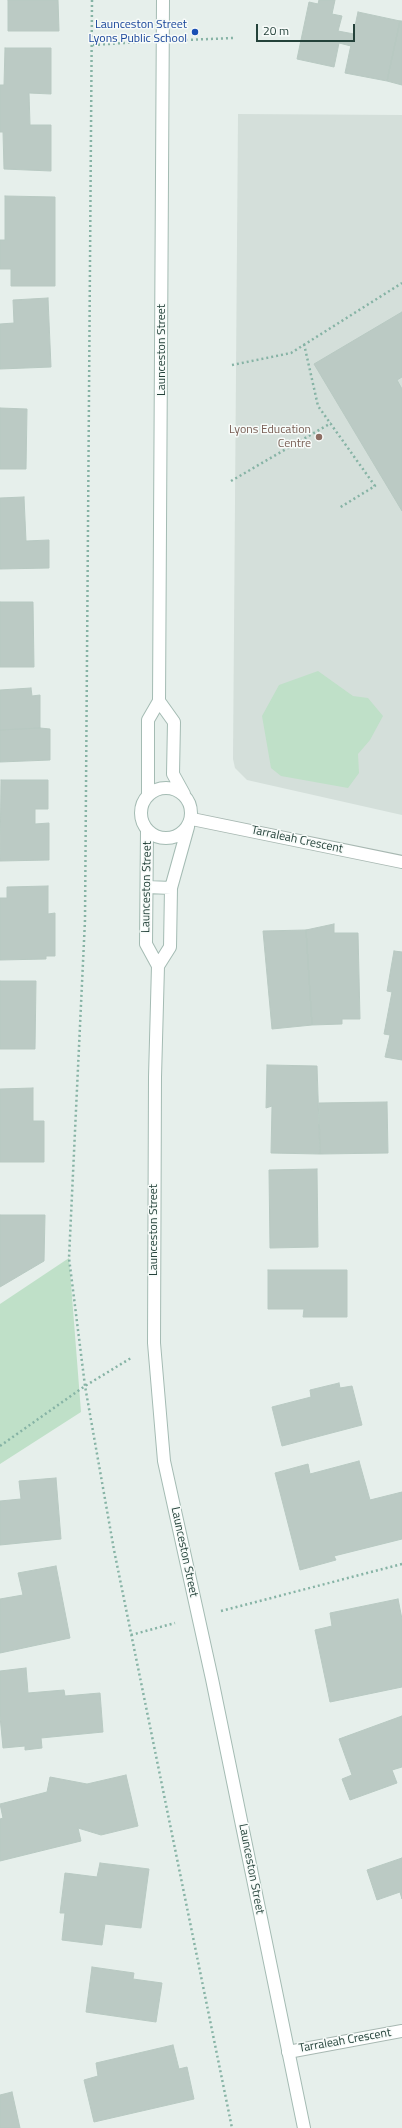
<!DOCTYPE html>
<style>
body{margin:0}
#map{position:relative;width:402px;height:2128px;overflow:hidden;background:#e6efeb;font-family:"Titillium Web",sans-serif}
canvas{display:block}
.scale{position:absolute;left:256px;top:24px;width:99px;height:18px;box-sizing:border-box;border:2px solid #24423a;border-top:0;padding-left:5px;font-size:12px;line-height:14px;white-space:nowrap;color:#24423a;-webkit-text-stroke:3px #f7fbf9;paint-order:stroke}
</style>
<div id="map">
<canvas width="402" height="2128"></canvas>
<div class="scale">20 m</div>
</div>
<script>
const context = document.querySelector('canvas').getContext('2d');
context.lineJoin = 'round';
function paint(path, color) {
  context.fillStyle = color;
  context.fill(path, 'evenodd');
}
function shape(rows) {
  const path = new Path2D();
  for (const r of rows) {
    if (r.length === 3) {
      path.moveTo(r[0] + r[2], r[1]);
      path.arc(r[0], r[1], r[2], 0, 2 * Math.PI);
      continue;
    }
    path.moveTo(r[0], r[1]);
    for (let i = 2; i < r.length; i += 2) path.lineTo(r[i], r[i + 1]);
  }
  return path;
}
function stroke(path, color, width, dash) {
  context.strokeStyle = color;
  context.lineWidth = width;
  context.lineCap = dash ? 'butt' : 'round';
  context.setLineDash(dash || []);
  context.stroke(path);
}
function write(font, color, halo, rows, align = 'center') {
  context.font = font + ' "Titillium Web",sans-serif';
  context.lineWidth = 3;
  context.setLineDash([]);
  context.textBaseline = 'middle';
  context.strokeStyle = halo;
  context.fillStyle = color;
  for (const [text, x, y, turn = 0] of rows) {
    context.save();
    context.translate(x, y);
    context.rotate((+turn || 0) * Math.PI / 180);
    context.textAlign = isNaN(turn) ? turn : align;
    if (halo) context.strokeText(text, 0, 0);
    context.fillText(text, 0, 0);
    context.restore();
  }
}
paint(shape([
 [238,114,402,115,402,815,247,780,235,768,233,759]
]), '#d4dfda');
paint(shape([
 [318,671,353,696,368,698,383,716,370,740,358,754,359,773,348,788,281,776,271,768,262,716,279,685],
 [69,1258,81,1412,0,1464,0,1304]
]), '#bfe0c8');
const building = shape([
 [8,0,58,0,59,31,8,31,8,0],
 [319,0,335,0,332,14,342,16,338,31,354,34,351,46,339,43,334,67,297,59,309,2,318,4,319,0],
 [358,12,400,21,387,81,345,73,358,12],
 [400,21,402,21,402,85,387,81,400,21],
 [5,48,51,48,51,94,29,93,30,125,51,125,51,171,4,169,3,132,0,132,0,85,4,85,5,48],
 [5,196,55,197,55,286,11,286,11,269,0,269,0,240,5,240,5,196],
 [48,298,51,367,0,369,0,324,14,323,13,300,48,298],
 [402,312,402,377,397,380,402,389,402,511,314,364,402,312],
 [0,408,27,409,26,469,0,469,0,408],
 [24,497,26,541,49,540,49,568,0,569,0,498,24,497],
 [0,602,33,602,34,667,0,667,0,602],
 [31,688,32,696,40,695,40,728,0,730,0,690,31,688],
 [40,728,50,729,50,760,0,762,0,730,40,728],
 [1,780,48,780,48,809,35,809,35,824,49,823,49,860,0,861,1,780],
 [48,886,48,914,55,913,55,956,46,956,46,959,0,960,0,898,7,898,7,887,48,886],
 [334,924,334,933,358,933,360,1019,342,1019,342,1024,312,1025,306,930,334,924],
 [306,930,312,1025,272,1029,263,931,306,930],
 [394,951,402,952,402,1060,385,1057,390,1035,384,1034,392,992,387,991,394,951],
 [0,981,36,981,35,1049,0,1049,0,981],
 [267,1065,317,1066,320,1154,271,1153,272,1106,266,1108,267,1065],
 [33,1088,33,1121,44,1121,44,1162,0,1162,0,1089,33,1088],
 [387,1102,388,1153,320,1154,319,1103,387,1102],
 [317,1169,318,1247,270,1248,269,1170,317,1169],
 [0,1215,45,1215,44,1261,0,1287,0,1215],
 [268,1270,347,1270,347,1317,303,1317,304,1309,268,1309,268,1270],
 [339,1383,340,1388,352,1386,362,1425,282,1446,272,1407,311,1397,310,1390,339,1383],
 [359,1461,370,1500,402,1492,402,1539,334,1556,336,1560,300,1570,275,1473,308,1464,310,1474,359,1461],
 [56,1478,61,1539,0,1545,0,1501,21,1499,19,1481,56,1478],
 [56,1566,70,1638,0,1653,0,1599,23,1595,18,1573,56,1566],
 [398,1599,402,1619,402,1687,330,1702,315,1630,332,1626,330,1613,398,1599],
 [26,1668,28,1693,64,1690,65,1696,100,1693,103,1732,41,1738,42,1748,25,1750,25,1746,3,1748,0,1716,0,1671,26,1668],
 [402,1716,402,1767,392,1770,397,1783,350,1800,342,1779,352,1775,339,1739,402,1716],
 [126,1775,138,1826,101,1835,78,1828,81,1841,0,1861,0,1819,3,1818,0,1804,47,1792,50,1777,87,1784,126,1775],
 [402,1858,402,1899,400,1892,377,1900,367,1870,402,1858],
 [100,1863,149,1869,141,1928,105,1924,102,1945,62,1940,65,1913,60,1913,65,1873,97,1877,100,1863],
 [92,1967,134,1973,133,1979,162,1983,156,2022,86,2012,92,1967],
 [173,2045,179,2069,187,2067,194,2099,94,2122,84,2080,98,2076,96,2063,173,2045],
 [12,2092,20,2128,0,2128,0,2095,12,2092]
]);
paint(building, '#bbcac4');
stroke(building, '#b8c9c2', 1);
const street = shape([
 [192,819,402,862],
 [288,2052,402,2031]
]);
const secondary = shape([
 [159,701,174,722,173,774,184,794],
 [166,813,25],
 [148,796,148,720,159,701,163,0],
 [147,830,146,944,158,966,155,1077,154,1343,164,1461,212,1679,304,2128],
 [147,887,171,888],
 [158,966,170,947,171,888,188,827]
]);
stroke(street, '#a8b8b2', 14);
stroke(secondary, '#a4bbb3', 14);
stroke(shape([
 [92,0,85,920,69,1258,85,1386,114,1550,232,2128],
 [186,40,233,38],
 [93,45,139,42],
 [304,344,318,406,375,486,339,508],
 [232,365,291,353,402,283],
 [231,481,331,423],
 [0,1446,85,1386,131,1358],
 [221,1611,402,1564],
 [131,1635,175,1623]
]), '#86b3a5', 2.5, [2, 3]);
stroke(street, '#fff', 12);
stroke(secondary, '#fff', 12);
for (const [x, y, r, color] of [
 [195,32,4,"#1a4fb4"],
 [319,437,4,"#8d6e63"]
]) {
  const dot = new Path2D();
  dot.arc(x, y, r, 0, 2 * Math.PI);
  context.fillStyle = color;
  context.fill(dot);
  stroke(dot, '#f7fbf9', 1.5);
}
write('12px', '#164399', '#f7fbf9', [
 ["Launceston Street",187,25],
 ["Lyons Public School",187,39]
], 'right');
write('12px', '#24423a', '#f7fbf9', [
 ["Launceston Street",162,350,-90],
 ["Tarraleah Crescent",297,840,12],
 ["Launceston Street",147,887,-89],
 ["Launceston Street",154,1230,-90],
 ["Launceston Street",184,1552,78],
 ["Launceston Street",251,1869,79],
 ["Tarraleah Crescent",345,2041,-10]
]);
write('12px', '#785e54', '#f7fbf9', [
 ["Lyons Education",311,430],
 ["Centre",311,444]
], 'right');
</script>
